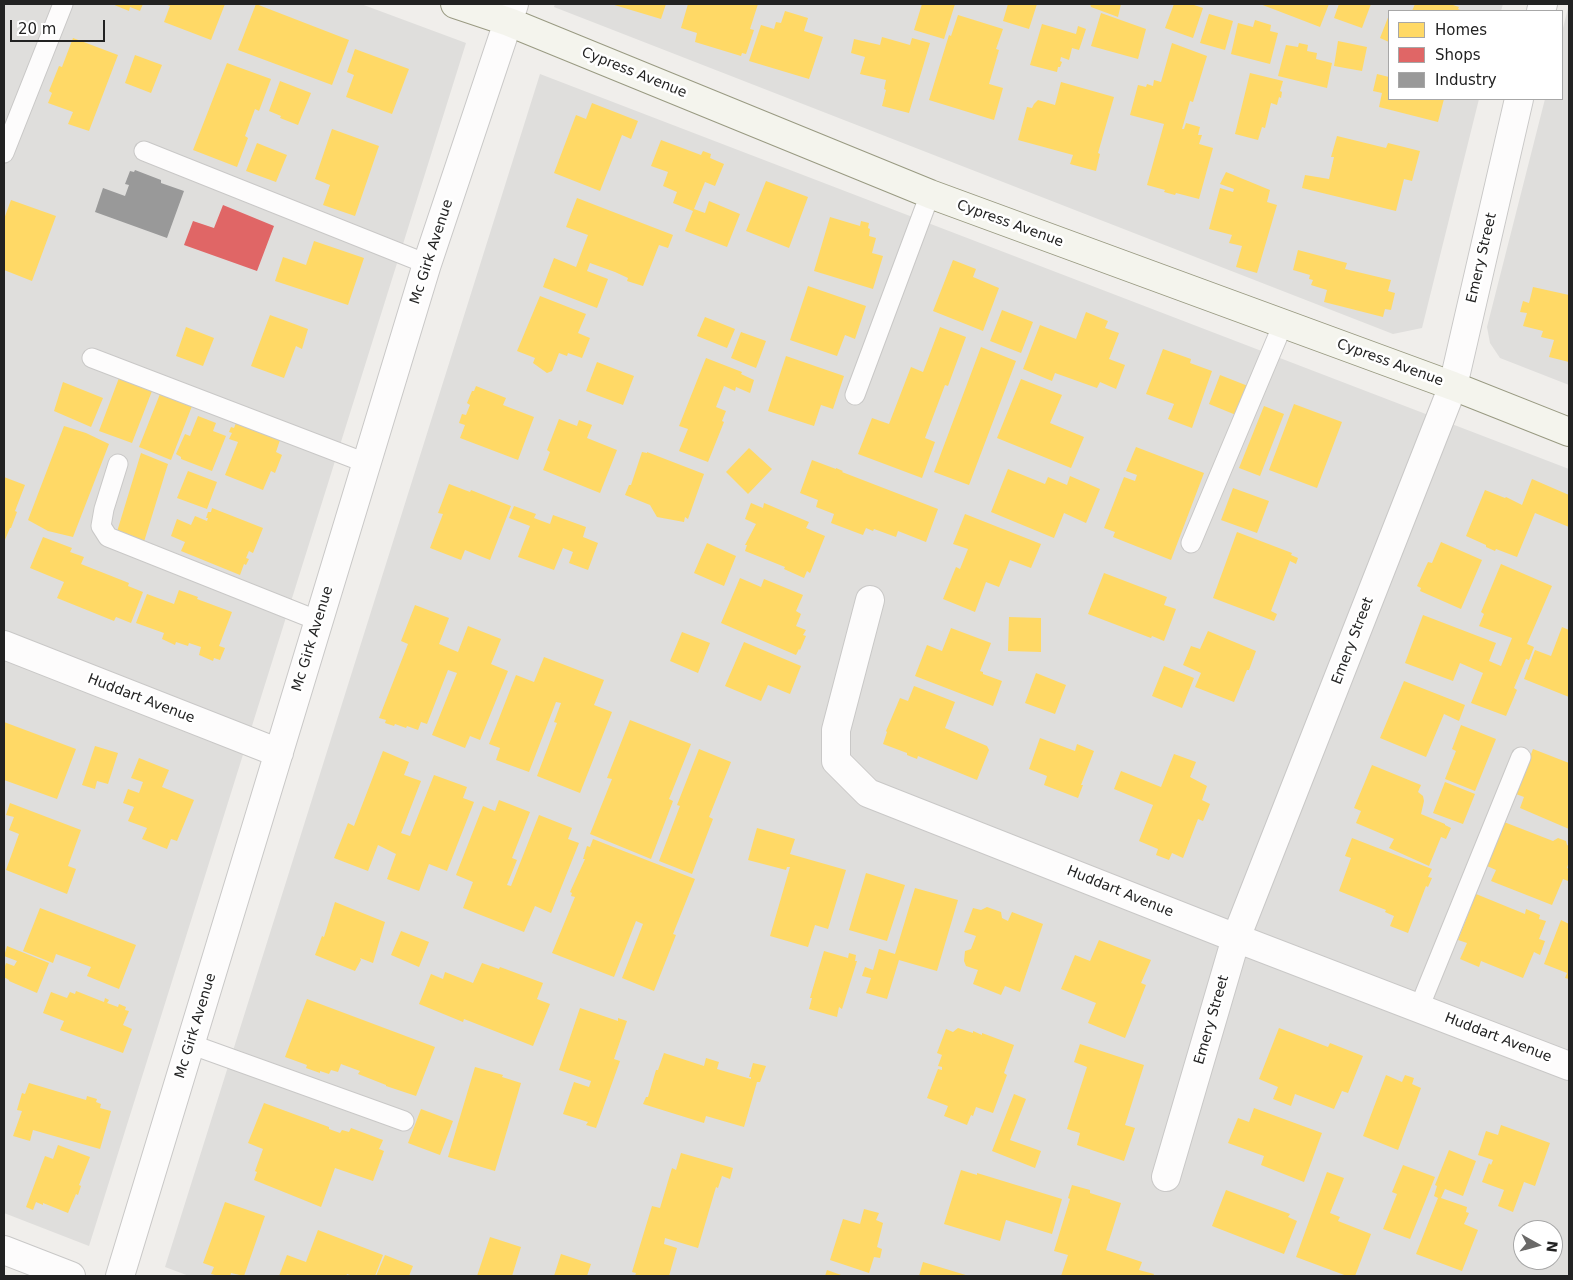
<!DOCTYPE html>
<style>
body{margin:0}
#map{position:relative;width:1573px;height:1280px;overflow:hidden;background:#f0eeeb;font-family:"DejaVu Sans",sans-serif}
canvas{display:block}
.frame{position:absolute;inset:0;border:5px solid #222;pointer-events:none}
.legend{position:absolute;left:1388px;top:10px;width:175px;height:90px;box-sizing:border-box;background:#fff;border:1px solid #a7a7a7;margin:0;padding:6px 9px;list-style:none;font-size:15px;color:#222}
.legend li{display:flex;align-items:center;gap:10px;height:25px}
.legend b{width:25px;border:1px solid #a7a7a7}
.north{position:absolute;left:1513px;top:1220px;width:50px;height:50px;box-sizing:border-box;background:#fff;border:1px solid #a7a7a7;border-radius:50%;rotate:97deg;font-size:14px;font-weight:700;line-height:20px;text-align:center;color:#222}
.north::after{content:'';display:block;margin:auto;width:18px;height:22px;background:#6a6968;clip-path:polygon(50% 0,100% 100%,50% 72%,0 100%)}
.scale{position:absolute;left:10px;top:20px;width:95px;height:22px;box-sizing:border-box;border:2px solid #222;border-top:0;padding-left:6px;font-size:15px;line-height:18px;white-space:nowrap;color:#222;-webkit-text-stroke:4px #fff;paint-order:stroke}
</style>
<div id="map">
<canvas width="1573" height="1280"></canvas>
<div class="frame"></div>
<ul class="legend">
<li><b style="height:14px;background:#ffd966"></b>Homes</li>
<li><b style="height:14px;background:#e06666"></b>Shops</li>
<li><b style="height:14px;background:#999"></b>Industry</li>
</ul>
<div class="north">N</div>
<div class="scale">20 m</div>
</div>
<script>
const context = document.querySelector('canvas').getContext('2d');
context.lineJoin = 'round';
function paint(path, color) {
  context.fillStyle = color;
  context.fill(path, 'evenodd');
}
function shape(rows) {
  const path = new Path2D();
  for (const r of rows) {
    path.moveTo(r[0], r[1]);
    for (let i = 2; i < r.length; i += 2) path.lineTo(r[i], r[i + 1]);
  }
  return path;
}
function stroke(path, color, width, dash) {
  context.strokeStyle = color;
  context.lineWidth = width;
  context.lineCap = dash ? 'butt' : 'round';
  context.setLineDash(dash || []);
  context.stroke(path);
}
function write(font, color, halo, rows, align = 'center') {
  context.font = font + ' "DejaVu Sans",sans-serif';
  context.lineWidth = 5;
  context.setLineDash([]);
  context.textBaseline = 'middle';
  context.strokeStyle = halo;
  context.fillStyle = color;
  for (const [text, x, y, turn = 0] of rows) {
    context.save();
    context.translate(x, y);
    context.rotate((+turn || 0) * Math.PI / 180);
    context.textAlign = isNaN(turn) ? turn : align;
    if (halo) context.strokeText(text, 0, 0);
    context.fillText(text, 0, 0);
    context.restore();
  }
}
paint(shape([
 [4,4,361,4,466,43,89,1246,4,1213],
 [555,4,1503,4,1501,11,1389,11,1389,99,1479,99,1422,328,1393,334,554,7],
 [1569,4,1569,385,1500,358,1490,343,1487,327,1545,99,1562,99,1562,32],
 [540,74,1569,469,1569,1276,189,1276,165,1267],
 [1523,1230,1553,1230,1553,1260,1523,1260]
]), '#dfdedc');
paint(shape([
 [112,4,143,4,140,11,130,7,129,11],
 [165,4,225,4,211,40,164,22,170,6],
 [256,4,349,40,332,85,238,50],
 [611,4,666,4,661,19],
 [688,4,758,4,750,29,754,30,746,54,742,53,741,56,695,42,697,33,681,28],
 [922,4,955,4,944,39,914,30],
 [1008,4,1037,4,1029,29,1003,21],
 [1090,4,1121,4,1118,17,1091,7],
 [1174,4,1191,4,1203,8,1193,38,1165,28],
 [1260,4,1329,4,1320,27],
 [1339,4,1371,4,1362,28,1334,18],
 [1415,4,1450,4,1459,7,1458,9,1463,11,1412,11],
 [785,11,808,18,804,31,823,37,809,79,749,61,761,25,774,29,776,22,781,23],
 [1101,13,1146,29,1138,59,1091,46],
 [1209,14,1233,21,1225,50,1200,43],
 [958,15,1003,29,996,49,999,50,989,84,1003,88,994,120,929,100,949,35,951,36],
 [1389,15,1389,42,1380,38],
 [1255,20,1271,25,1270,31,1278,33,1270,64,1231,54,1238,23,1253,27],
 [1042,24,1076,34,1078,26,1086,29,1079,50,1072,48,1069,60,1061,57,1060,61,1062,62,1060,67,1058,67,1057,72,1030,65],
 [882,37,910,45,912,38,930,43,909,113,882,106,886,90,884,89,886,80,860,74,865,57,851,53,854,39,880,45],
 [73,38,118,55,89,131,68,124,73,112,48,103,52,93,49,91,59,66,62,67],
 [1338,41,1367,47,1362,71,1334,66],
 [1172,43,1207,56,1193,102,1190,101,1182,129,1184,129,1186,123,1200,127,1198,135,1202,135,1199,144,1213,148,1199,199,1176,193,1175,195,1164,192,1165,190,1147,185,1164,124,1130,115,1138,85,1146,87,1147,84,1153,86,1154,80,1161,82],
 [1299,43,1308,45,1307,51,1317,53,1316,59,1332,63,1327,88,1278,76,1286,45,1298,47],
 [355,49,409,69,392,114,346,97,354,75,347,72],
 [135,55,162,65,151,93,125,83],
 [227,63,271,79,259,111,255,109,245,136,248,138,237,167,193,150],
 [1250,73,1283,81,1280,91,1282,92,1281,98,1279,97,1277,105,1271,103,1265,128,1262,127,1258,140,1235,134],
 [1377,74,1389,77,1389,99,1444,99,1438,122,1379,107,1382,93,1373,91],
 [280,81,311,93,298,125,280,118,281,116,269,111],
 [1061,82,1114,97,1098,153,1100,154,1096,171,1070,164,1073,155,1018,140,1027,107,1032,108,1034,104,1038,100,1055,105],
 [592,103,638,121,631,139,622,135,600,191,554,173,576,115,586,119],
 [332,129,379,146,355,216,323,205,330,185,315,179],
 [1337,136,1386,148,1388,143,1420,151,1412,181,1404,179,1396,211,1302,188,1305,175,1329,179,1334,157,1331,157],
 [661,140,701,155,703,151,711,154,710,158,724,164,715,186,705,182,694,209,705,213,709,201,740,214,727,247,685,231,693,211,673,203,677,192,663,186,668,172,651,166],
 [257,143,287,155,276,182,246,171],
 [1226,172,1270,190,1267,202,1277,205,1257,273,1236,267,1242,246,1229,243,1232,235,1209,229,1220,188,1233,192,1234,189,1220,184],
 [766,181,808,197,789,248,746,231],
 [577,198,673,235,668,248,659,245,643,286,627,281,628,278,615,272,590,263,587,271,608,279,597,308,543,287,554,258,576,267,588,235,566,227],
 [11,200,56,216,32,281,4,270,4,219],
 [830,217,860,226,861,221,869,223,868,228,870,229,869,236,876,238,872,253,883,256,873,289,814,271],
 [314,241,364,258,348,305,275,281,283,257,306,265],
 [1298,250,1347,263,1345,269,1391,280,1388,291,1395,293,1391,310,1385,309,1383,317,1324,302,1327,290,1311,285,1313,280,1309,279,1310,275,1293,270],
 [953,260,976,269,973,277,999,288,983,331,933,311],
 [808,286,866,306,855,339,845,335,837,356,790,340],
 [1533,287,1569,295,1569,362,1549,357,1554,340,1541,337,1543,331,1523,326,1527,313,1520,312,1523,301,1529,303],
 [540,296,586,314,578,333,590,338,582,358,568,353,567,356,559,353,552,371,547,373,533,363,535,358,517,351],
 [1002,310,1033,322,1021,353,990,341],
 [1086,312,1108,321,1105,328,1119,333,1109,359,1125,365,1116,389,1100,382,1097,388,1055,373,1052,381,1023,369,1040,325,1076,339],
 [270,315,308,329,302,349,296,346,284,378,251,366],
 [705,317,735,329,727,348,697,336],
 [186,327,214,338,203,366,176,356],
 [940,327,966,337,948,386,945,385,925,438,935,442,922,478,858,454,872,418,889,424,911,367,923,372],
 [741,332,766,341,756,368,731,358],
 [981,347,1016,361,969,485,934,472],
 [1163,349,1191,359,1190,363,1212,371,1192,428,1168,419,1174,404,1146,394],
 [786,356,844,376,833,409,821,405,814,426,768,411],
 [706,358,742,372,741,374,754,380,750,393,736,387,735,391,724,386,716,407,726,411,722,421,724,422,708,462,679,451,688,429,679,426],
 [597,362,634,376,623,405,586,391],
 [1220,375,1248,386,1236,415,1209,404],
 [119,378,152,391,132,443,99,431],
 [1021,379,1062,395,1050,423,1084,437,1071,468,997,438],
 [63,382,103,398,91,427,54,411],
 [476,386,506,398,503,405,534,417,518,460,460,438,465,425,459,423,462,414,466,415,470,405,467,403,472,391,474,391],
 [164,391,192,406,171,460,139,447,160,394,162,395],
 [1294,404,1342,422,1317,488,1269,470],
 [1264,406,1284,414,1260,476,1239,468],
 [198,416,216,423,213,431,226,436,212,471,181,459,181,457,176,454,185,434,190,436],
 [559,419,577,426,579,420,592,425,587,438,617,450,600,493,543,470,550,452,547,450],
 [236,423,280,440,276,452,282,455,275,473,271,471,263,490,225,475,238,442,229,439,232,433,229,432,231,427,234,428],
 [64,426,86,433,109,444,73,537,48,531,28,520],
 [1136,447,1204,473,1171,560,1113,537,1115,532,1104,528,1124,477,1135,481,1137,475,1126,471],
 [749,448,772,469,748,494,726,472],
 [642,452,647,453,647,452,704,474,688,519,685,517,684,522,657,517,650,505,625,495,629,485,631,485],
 [141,453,168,464,143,545,116,535],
 [812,460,836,469,836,468,843,471,842,472,938,509,926,542,898,531,896,537,874,529,873,531,866,528,863,535,831,523,834,514,816,507,818,500,800,493],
 [1008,469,1045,484,1048,477,1067,485,1070,476,1100,489,1086,523,1064,513,1054,538,991,512],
 [188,471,217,482,207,509,177,498],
 [4,477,25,485,15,511,17,512,11,528,10,528,4,542],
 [1532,479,1569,495,1569,527,1535,513,1517,557,1496,549,1495,551,1486,547,1486,545,1466,536,1485,490,1505,498,1506,497,1522,505],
 [449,484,470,492,471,490,511,506,490,560,465,550,461,560,430,548,443,514,438,513],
 [1233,488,1269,501,1257,533,1221,520],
 [751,503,763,508,764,503,809,522,806,528,825,536,810,573,807,571,804,578,784,569,785,567,745,551,747,545,745,545,756,524,745,519],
 [514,506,536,514,534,518,550,524,553,515,586,527,583,537,598,543,588,570,569,563,573,552,563,548,554,570,518,557,530,526,509,518],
 [212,508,263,528,253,553,249,551,246,558,249,559,246,565,244,564,240,575,181,551,185,542,171,536,177,519,191,525,195,516,207,521,208,518,206,518,208,512,211,512],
 [965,514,1041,544,1031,568,1010,560,999,587,986,582,975,612,943,599,956,567,960,569,968,549,953,544],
 [1237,532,1292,553,1291,555,1298,558,1296,564,1290,561,1271,611,1277,614,1274,621,1213,598],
 [43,537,72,548,70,552,84,557,81,564,129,583,128,586,143,592,131,623,116,617,114,621,57,598,64,582,30,568],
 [1441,542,1482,560,1461,609,1420,591,1421,588,1417,586,1428,562,1432,563],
 [707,543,736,556,724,586,694,573],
 [1501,564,1552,586,1527,644,1534,647,1529,660,1526,659,1514,688,1517,690,1506,716,1471,703,1483,673,1460,663,1453,681,1405,663,1423,615,1496,643,1489,661,1501,666,1512,638,1479,626,1484,614,1481,612],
 [1104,573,1167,597,1164,605,1176,609,1164,641,1152,636,1151,638,1088,614],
 [740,578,761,587,764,579,803,595,796,611,801,614,796,626,806,630,803,635,806,636,800,650,799,649,796,655,721,623],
 [179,590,198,597,197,599,232,612,219,646,225,648,220,660,214,658,213,661,199,655,201,647,189,643,188,646,176,642,175,645,162,639,164,633,136,623,147,594,174,604],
 [415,605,449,618,439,644,458,652,468,626,501,639,491,664,508,671,480,740,470,736,465,748,432,735,457,673,448,670,427,724,421,722,418,730,407,726,406,728,395,724,394,726,385,723,386,720,379,718,408,644,401,641],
 [1009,617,1041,618,1041,652,1008,651],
 [1562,627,1569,630,1569,697,1524,679,1535,650,1551,656],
 [951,628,991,643,980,671,983,672,983,674,1002,681,993,706,915,676,927,645,942,651],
 [1208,631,1256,651,1249,670,1247,670,1234,702,1195,687,1201,673,1183,665,1191,646,1200,649],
 [682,632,710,643,698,673,670,661],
 [744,642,801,666,790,694,768,685,761,701,725,686],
 [544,657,604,680,594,705,612,712,580,793,537,776,557,723,554,722,561,703,556,702,529,772,496,760,500,748,489,744,516,675,534,682],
 [1164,666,1194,678,1182,708,1152,696],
 [1036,673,1066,685,1055,714,1025,703],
 [1404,681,1465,705,1459,721,1444,714,1426,757,1380,738],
 [914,686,955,702,945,728,987,746,989,750,977,780,918,756,917,759,907,755,907,753,883,744,887,732,886,731,900,698,908,701],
 [630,720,691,744,669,799,673,801,651,859,590,834,612,779,607,778],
 [4,722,76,749,57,799,4,780],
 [1461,725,1496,739,1475,791,1445,779,1456,751,1452,749],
 [1040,738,1075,751,1077,744,1094,751,1081,785,1083,785,1078,798,1044,785,1047,776,1029,769],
 [95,746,118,753,108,784,97,781,95,789,82,785],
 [699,749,731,762,709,817,713,819,692,874,659,861,680,806,677,805],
 [1533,749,1569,763,1569,829,1520,808,1524,797,1516,794],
 [383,751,409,762,404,775,421,781,401,833,410,836,434,775,467,787,463,798,474,802,447,871,429,864,419,891,387,879,396,854,378,845,368,871,334,858,348,823,354,826],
 [1174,754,1196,762,1190,777,1207,786,1202,800,1210,804,1203,821,1198,819,1183,858,1172,853,1169,860,1156,855,1158,849,1139,841,1153,805,1114,789,1121,771,1161,787],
 [139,758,169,770,162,787,194,800,177,841,171,839,167,849,142,839,147,828,128,821,134,807,123,803,128,789,139,793,143,782,131,778],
 [1372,765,1421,785,1418,792,1423,796,1424,801,1421,814,1445,824,1445,825,1451,828,1446,839,1441,837,1429,866,1389,848,1394,839,1356,823,1361,811,1354,808],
 [1445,782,1475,794,1463,824,1433,813],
 [499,800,530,812,512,858,517,860,507,885,511,886,539,815,572,828,568,839,579,843,551,913,535,906,524,932,463,908,473,882,456,875,483,806,495,811],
 [10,803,81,830,68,866,76,869,67,894,6,870,19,834,9,830,14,817,6,815],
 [1504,822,1553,841,1558,838,1566,841,1567,845,1569,846,1569,861,1567,868,1569,869,1569,879,1568,881,1563,879,1552,905,1491,881,1496,870,1487,866],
 [757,828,795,839,790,854,846,870,828,929,815,925,808,947,770,936,790,867,787,867,786,870,748,860],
 [1352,838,1432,869,1428,877,1432,878,1428,887,1426,886,1408,933,1390,926,1394,916,1385,912,1386,910,1339,891,1351,858,1345,856],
 [593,839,695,879,673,934,676,935,654,991,622,978,643,924,636,921,614,977,552,953,575,897,571,896,572,893,570,892,585,859,583,859,587,846,590,847],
 [866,873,905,885,887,941,849,930],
 [915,888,958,900,937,971,899,960,887,999,866,993,871,978,862,976,865,967,873,970,879,949,895,954],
 [1476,894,1525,914,1526,909,1540,915,1539,919,1546,921,1539,939,1545,941,1540,955,1534,952,1523,978,1481,961,1479,967,1460,959,1467,943,1458,940],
 [335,902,385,922,373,963,360,958,361,960,355,971,315,955,322,936,324,937],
 [987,907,1001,912,1002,918,1008,921,1012,912,1043,924,1020,992,1005,986,1001,995,973,984,978,970,966,966,964,961,965,951,971,949,976,936,964,932,973,908,981,910],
 [40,908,136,945,119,989,87,976,91,967,56,954,53,963,23,951],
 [1561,920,1569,924,1569,979,1565,978,1567,973,1544,964],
 [401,931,429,942,419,967,391,955],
 [1099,940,1151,960,1141,983,1146,985,1125,1038,1088,1023,1096,1003,1061,989,1075,955,1090,961],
 [7,946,49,963,37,993,9,981,9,980,4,977,4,969,6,963,14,966,17,961,4,956],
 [824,951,848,958,849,953,856,955,855,961,857,961,842,1009,839,1007,837,1017,809,1009,812,998,810,998],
 [482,963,499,969,500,967,543,983,537,999,550,1004,533,1046,464,1019,463,1022,419,1004,431,974,443,979,445,972,473,983],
 [76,991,104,1002,105,998,109,1000,107,1003,118,1007,119,1004,126,1007,125,1010,129,1011,123,1025,132,1029,123,1053,60,1030,64,1021,43,1013,51,992,67,998,70,992,75,994],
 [307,999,435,1047,416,1096,386,1086,386,1085,358,1074,360,1071,341,1064,338,1072,331,1070,329,1074,320,1071,320,1073,306,1068,307,1065,285,1057],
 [580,1008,618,1021,618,1018,627,1021,614,1059,620,1061,596,1128,586,1125,588,1122,563,1114,574,1082,589,1087,591,1081,559,1070],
 [958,1028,973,1033,973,1031,982,1035,982,1033,1014,1045,1004,1073,1007,1075,993,1113,976,1107,973,1116,971,1115,967,1125,944,1116,948,1106,927,1098,938,1069,942,1070,942,1067,938,1066,942,1055,937,1053,946,1029,953,1032],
 [1279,1028,1328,1047,1330,1043,1363,1056,1348,1093,1342,1091,1334,1109,1295,1094,1291,1106,1273,1099,1278,1087,1259,1079],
 [1080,1044,1144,1065,1125,1125,1135,1128,1124,1161,1077,1145,1080,1133,1067,1129,1087,1067,1074,1062],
 [664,1053,704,1066,706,1058,719,1062,717,1069,751,1079,751,1077,749,1077,753,1063,766,1066,760,1082,757,1082,744,1127,706,1116,704,1123,643,1104,646,1097,648,1097,656,1070,658,1070],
 [475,1067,503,1075,502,1077,521,1083,495,1171,448,1157],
 [1386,1075,1402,1082,1405,1075,1414,1078,1412,1084,1421,1088,1398,1150,1363,1136],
 [29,1083,86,1100,87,1096,97,1099,96,1102,101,1104,100,1108,111,1111,100,1149,33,1130,30,1141,13,1136,22,1111,17,1110,22,1093,25,1094],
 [1014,1094,1026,1099,1010,1140,1041,1151,1035,1168,992,1151],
 [264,1103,329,1127,329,1129,340,1133,342,1130,349,1132,351,1128,383,1140,379,1149,384,1151,373,1181,335,1168,321,1207,254,1180,257,1172,255,1171,263,1149,248,1143],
 [1254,1108,1322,1133,1304,1182,1261,1165,1264,1156,1228,1143,1238,1118,1249,1122],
 [421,1109,453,1121,440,1155,408,1143],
 [1501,1125,1550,1143,1535,1186,1524,1182,1513,1212,1498,1206,1504,1190,1482,1182,1489,1163,1491,1165,1493,1160,1478,1155,1486,1131,1498,1135],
 [58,1145,90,1157,79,1185,81,1186,78,1195,76,1194,68,1213,43,1203,43,1205,36,1202,33,1210,26,1207,45,1156,53,1159],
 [1449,1150,1476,1161,1463,1196,1445,1189,1441,1198,1467,1207,1466,1212,1469,1213,1464,1224,1478,1230,1462,1271,1416,1254,1438,1198,1434,1196,1437,1186,1435,1185],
 [681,1153,733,1168,730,1179,722,1176,718,1188,716,1187,698,1248,665,1238,664,1244,677,1248,669,1276,635,1276,636,1273,632,1272,652,1206,660,1208,672,1168,676,1170],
 [1403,1165,1435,1177,1410,1239,1383,1229,1397,1194,1392,1192],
 [961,1170,977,1175,977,1173,1062,1199,1052,1234,1006,1220,1000,1241,944,1224],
 [1327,1172,1344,1178,1330,1213,1340,1217,1338,1221,1371,1234,1355,1276,1347,1276,1296,1257],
 [1072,1185,1090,1190,1090,1193,1121,1203,1106,1250,1142,1262,1139,1270,1154,1274,1153,1276,1061,1276,1068,1255,1054,1251,1070,1199,1068,1198],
 [1226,1190,1290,1214,1288,1217,1297,1221,1284,1254,1212,1226],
 [225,1202,265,1216,244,1276,231,1273,230,1276,219,1276,211,1274,214,1267,203,1263],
 [864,1209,879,1213,876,1220,883,1223,877,1247,882,1249,880,1258,874,1257,869,1273,830,1260,843,1219,860,1224],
 [318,1230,383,1255,375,1276,353,1276,347,1274,346,1276,279,1276,287,1255,306,1262],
 [490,1237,521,1247,512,1276,477,1276],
 [561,1254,591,1264,587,1276,554,1276],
 [385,1255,413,1266,409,1276,376,1276],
 [923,1262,969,1276,919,1276],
 [827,1270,844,1276,825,1276]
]), '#ffd966');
paint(shape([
 [223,205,274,226,257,271,184,245,193,221,214,228]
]), '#e06666');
paint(shape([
 [135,170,161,180,161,183,184,191,167,238,95,212,103,188,125,196,129,185,125,184,130,171,134,172]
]), '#999');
const lane = shape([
 [144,151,427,264],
 [4,153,63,4],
 [92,358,366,463],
 [855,395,930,194],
 [118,464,104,509,101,526,108,537,319,621],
 [1191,543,1283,324],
 [1419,1008,1521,757],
 [190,1044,404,1121]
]);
const street = shape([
 [1541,11,1543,4],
 [870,600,836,730,836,761,868,793,1236,938,1569,1066],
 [4,645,279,753],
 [1166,1177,1236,938,1453,386,1519,99],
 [4,1250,71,1276],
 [120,1276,427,264,514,4]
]);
const secondary = shape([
 [455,4,509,22,930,194,1453,386,1569,432]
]);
stroke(lane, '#c9c8c7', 21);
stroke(street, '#c9c8c7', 30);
stroke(secondary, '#999a82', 30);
stroke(lane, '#fdfcfc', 19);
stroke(street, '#fdfcfc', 28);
stroke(secondary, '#f4f4ed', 28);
write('14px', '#222', '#fff', [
 ["Cypress Avenue",634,73,22],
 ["Cypress Avenue",1010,224,20],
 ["Mc Girk Avenue",432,252,-72],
 ["Emery Street",1482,258,-77],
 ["Cypress Avenue",1390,363,20],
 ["Mc Girk Avenue",313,639,-73],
 ["Emery Street",1353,641,-69],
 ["Huddart Avenue",141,699,21],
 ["Huddart Avenue",1120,892,22],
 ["Emery Street",1212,1020,-74],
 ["Mc Girk Avenue",196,1026,-73],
 ["Huddart Avenue",1498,1038,21]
]);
</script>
